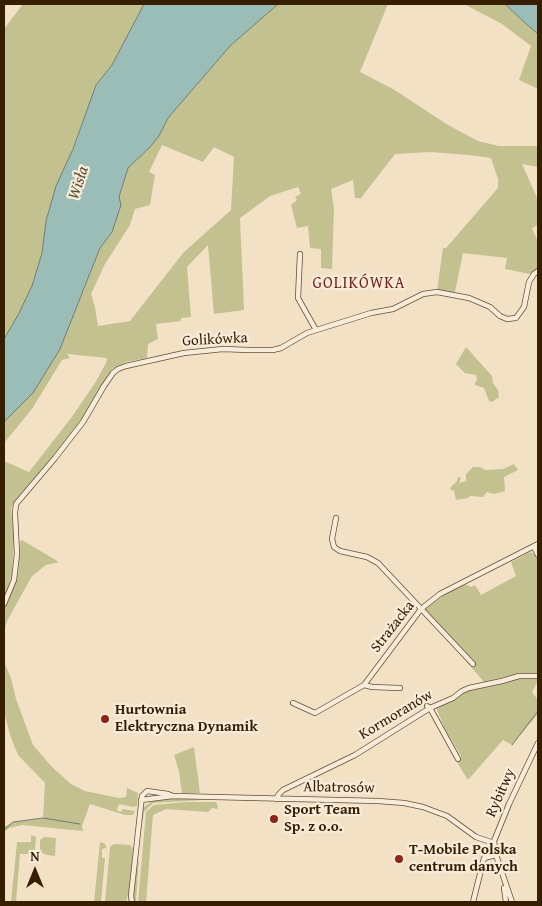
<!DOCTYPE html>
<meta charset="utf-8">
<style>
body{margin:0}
#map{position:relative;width:542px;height:906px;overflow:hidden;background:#f3e1c6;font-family:"Gentium Book Plus",serif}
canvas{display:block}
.frame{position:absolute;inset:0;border:5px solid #361e00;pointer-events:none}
.north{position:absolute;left:10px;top:846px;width:50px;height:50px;-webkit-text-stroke:4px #f7ecda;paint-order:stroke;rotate:0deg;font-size:14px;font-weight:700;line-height:20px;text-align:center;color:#361e00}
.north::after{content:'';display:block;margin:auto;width:18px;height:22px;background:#361e00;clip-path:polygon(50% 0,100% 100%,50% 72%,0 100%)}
</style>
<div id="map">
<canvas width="542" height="906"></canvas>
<div class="frame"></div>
<div class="north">N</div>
</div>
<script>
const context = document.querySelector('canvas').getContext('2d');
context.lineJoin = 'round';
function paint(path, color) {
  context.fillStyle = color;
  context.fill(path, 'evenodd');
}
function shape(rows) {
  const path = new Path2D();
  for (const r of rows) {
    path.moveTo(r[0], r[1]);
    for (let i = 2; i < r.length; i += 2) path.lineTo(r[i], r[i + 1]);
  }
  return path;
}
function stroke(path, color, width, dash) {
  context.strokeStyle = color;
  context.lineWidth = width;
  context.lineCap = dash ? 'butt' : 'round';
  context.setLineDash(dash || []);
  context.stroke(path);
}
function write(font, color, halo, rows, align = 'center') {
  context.font = font + ' "Gentium Book Plus",serif';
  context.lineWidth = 4.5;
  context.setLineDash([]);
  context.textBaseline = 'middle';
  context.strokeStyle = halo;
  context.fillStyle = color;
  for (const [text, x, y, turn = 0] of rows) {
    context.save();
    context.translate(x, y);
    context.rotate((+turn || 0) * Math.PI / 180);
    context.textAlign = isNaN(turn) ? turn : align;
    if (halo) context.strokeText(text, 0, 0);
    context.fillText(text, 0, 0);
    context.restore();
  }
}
paint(shape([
 [23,4,144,4,112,65,96,85,46,221,42,253,32,286,18,315,4,338,4,29],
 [278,4,388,4,360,72,393,89,448,125,478,141,499,146,538,146,538,167,522,164,538,200,538,225,532,228,538,242,538,268,530,274,505,269,507,258,463,253,455,292,437,291,443,248,446,248,498,188,498,179,491,158,469,155,430,152,395,154,361,198,355,198,353,180,331,189,334,208,332,269,321,268,321,249,310,248,308,226,297,228,291,205,297,200,295,197,301,194,298,187,270,196,240,218,244,310,214,314,208,245,187,267,191,317,181,318,181,321,156,324,158,339,148,344,147,358,126,362,112,369,83,417,56,453,17,498,11,508,14,537,12,575,4,598,4,461,29,472,71,418,95,383,106,363,107,358,67,354,70,358,62,360,32,409,4,443,4,422,33,393,84,290,100,248,112,232,119,198,128,168,159,136,168,118,230,46],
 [162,145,203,162,214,147,234,157,231,210,183,253,130,321,98,326,95,307,91,294,105,264,130,225,135,209,150,205,155,175,149,172],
 [464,4,505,4,538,34,538,89,519,80,531,46,502,24],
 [466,347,492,376,493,383,498,390,499,397,492,402,489,401,484,388,475,385,475,382,477,381,476,375,465,373,456,364],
 [514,464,518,470,504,477,505,491,494,494,487,492,483,497,470,496,468,498,456,500,454,491,451,490,450,488,457,481,458,477,461,478,459,483,466,481,466,474,473,467,480,467,485,470,503,469],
 [22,540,59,562,46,565,32,576,7,621,4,632,4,608,18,575,20,542],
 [530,552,536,555,538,559,538,674,517,674,484,682,423,611,448,592,465,584,471,587,475,585,481,595,516,576,511,562],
 [4,662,11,678,16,699,33,745,51,766,71,784,85,791,119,798,126,797,127,788,138,793,137,806,133,807,119,804,117,810,120,812,123,809,135,811,133,815,125,815,90,804,82,826,83,831,22,825,9,828,4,832,4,827,13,822,43,818,45,783,18,755,10,735,4,711],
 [519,677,538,678,538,681,532,692,538,700,538,714,512,745,503,740,468,780,458,764,461,756,445,729,436,708,444,702,471,688],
 [194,747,200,793,182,793,179,771,174,755],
 [182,798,202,800,153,803,144,812,140,837,139,830,142,810,145,806,154,800],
 [185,802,216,802,218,807,217,809,212,808,208,812,166,809,153,815,146,902,138,902,146,812,154,805],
 [31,835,36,837,35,851,30,854,20,854,16,902,11,902,17,842,31,842],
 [44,837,56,838,55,856,47,855,40,852,40,840],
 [100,842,104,843,106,846,106,848,102,849,102,858,105,858,101,902,94,902],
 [114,844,130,845,133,849,130,887,126,902,105,902,110,847],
 [139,858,136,902,133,902,136,874]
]), '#c3c190');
const water = shape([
 [144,4,278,4,230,46,168,118,159,136,150,147,128,168,119,197,121,205,112,232,100,248,60,349,33,393,4,422,4,339,18,315,32,286,42,253,46,221,56,186,73,149,96,85,112,65,144,4],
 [505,4,538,4,538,34,524,22,505,4]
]);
paint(water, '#9bbdb8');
stroke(water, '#737d6e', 1);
stroke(shape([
 [512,745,538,711],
 [4,830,13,822,43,818,80,824]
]), '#737d6e', 1);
const minor = shape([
 [300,254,298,298,316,330],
 [336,518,332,539,334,547,340,551,367,557,378,563,473,664],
 [534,547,538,555],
 [4,604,14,580,17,554,15,513,16,504,55,458,83,422,104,386,113,373,118,369,126,366,184,353,223,349,248,350,273,350,281,348,307,333,371,313,393,309,423,294,437,292,469,298,490,307,500,316,507,319,516,318,524,307,529,282,534,274,538,271],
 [364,685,372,687,400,688],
 [293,703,315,713,364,685,421,609,440,594,538,544],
 [427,706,430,708,458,759],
 [276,799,279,794,283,790,355,755,430,708,453,698,462,691,469,688,502,681,519,676,538,676],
 [141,800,173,796,378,801,404,803,423,807,447,816,476,837,494,843],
 [504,888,506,902],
 [132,902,131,896,142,796,147,791,168,794,173,796],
 [473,902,484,858,496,855],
 [512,902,496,855,494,841,509,804,538,743]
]);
stroke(minor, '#654f32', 6);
stroke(minor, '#f7ecda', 4.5);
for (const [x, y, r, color] of [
 [105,719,5,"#8f2418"],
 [274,819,5,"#8f2418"],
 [399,859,5,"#8f2418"]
]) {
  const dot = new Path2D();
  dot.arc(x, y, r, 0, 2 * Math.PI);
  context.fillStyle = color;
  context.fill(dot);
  stroke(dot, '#f7ecda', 2);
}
write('15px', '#361e00', '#f7ecda', [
 ["Golikówka",215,340,-3],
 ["Strażacka",393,627,-52],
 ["Kormoranów",396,715,-31],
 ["Albatrosów",339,788,1],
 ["Rybitwy",501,793,-66]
]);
write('bold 15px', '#361e00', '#f7ecda', [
 ["Hurtownia",115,710],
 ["Elektryczna Dynamik",115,727],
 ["Sport Team",284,810],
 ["Sp. z o.o.",284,827],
 ["T‑Mobile Polska",409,850],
 ["centrum danych",409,867]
], 'left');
write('italic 16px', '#544e37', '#f7ecda', [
 ["Wisła",79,183,-72]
]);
context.letterSpacing = '1px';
write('16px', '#7a1f14', '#f7ecda', [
 ["GOLIKÓWKA",359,284]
]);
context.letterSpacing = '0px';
</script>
